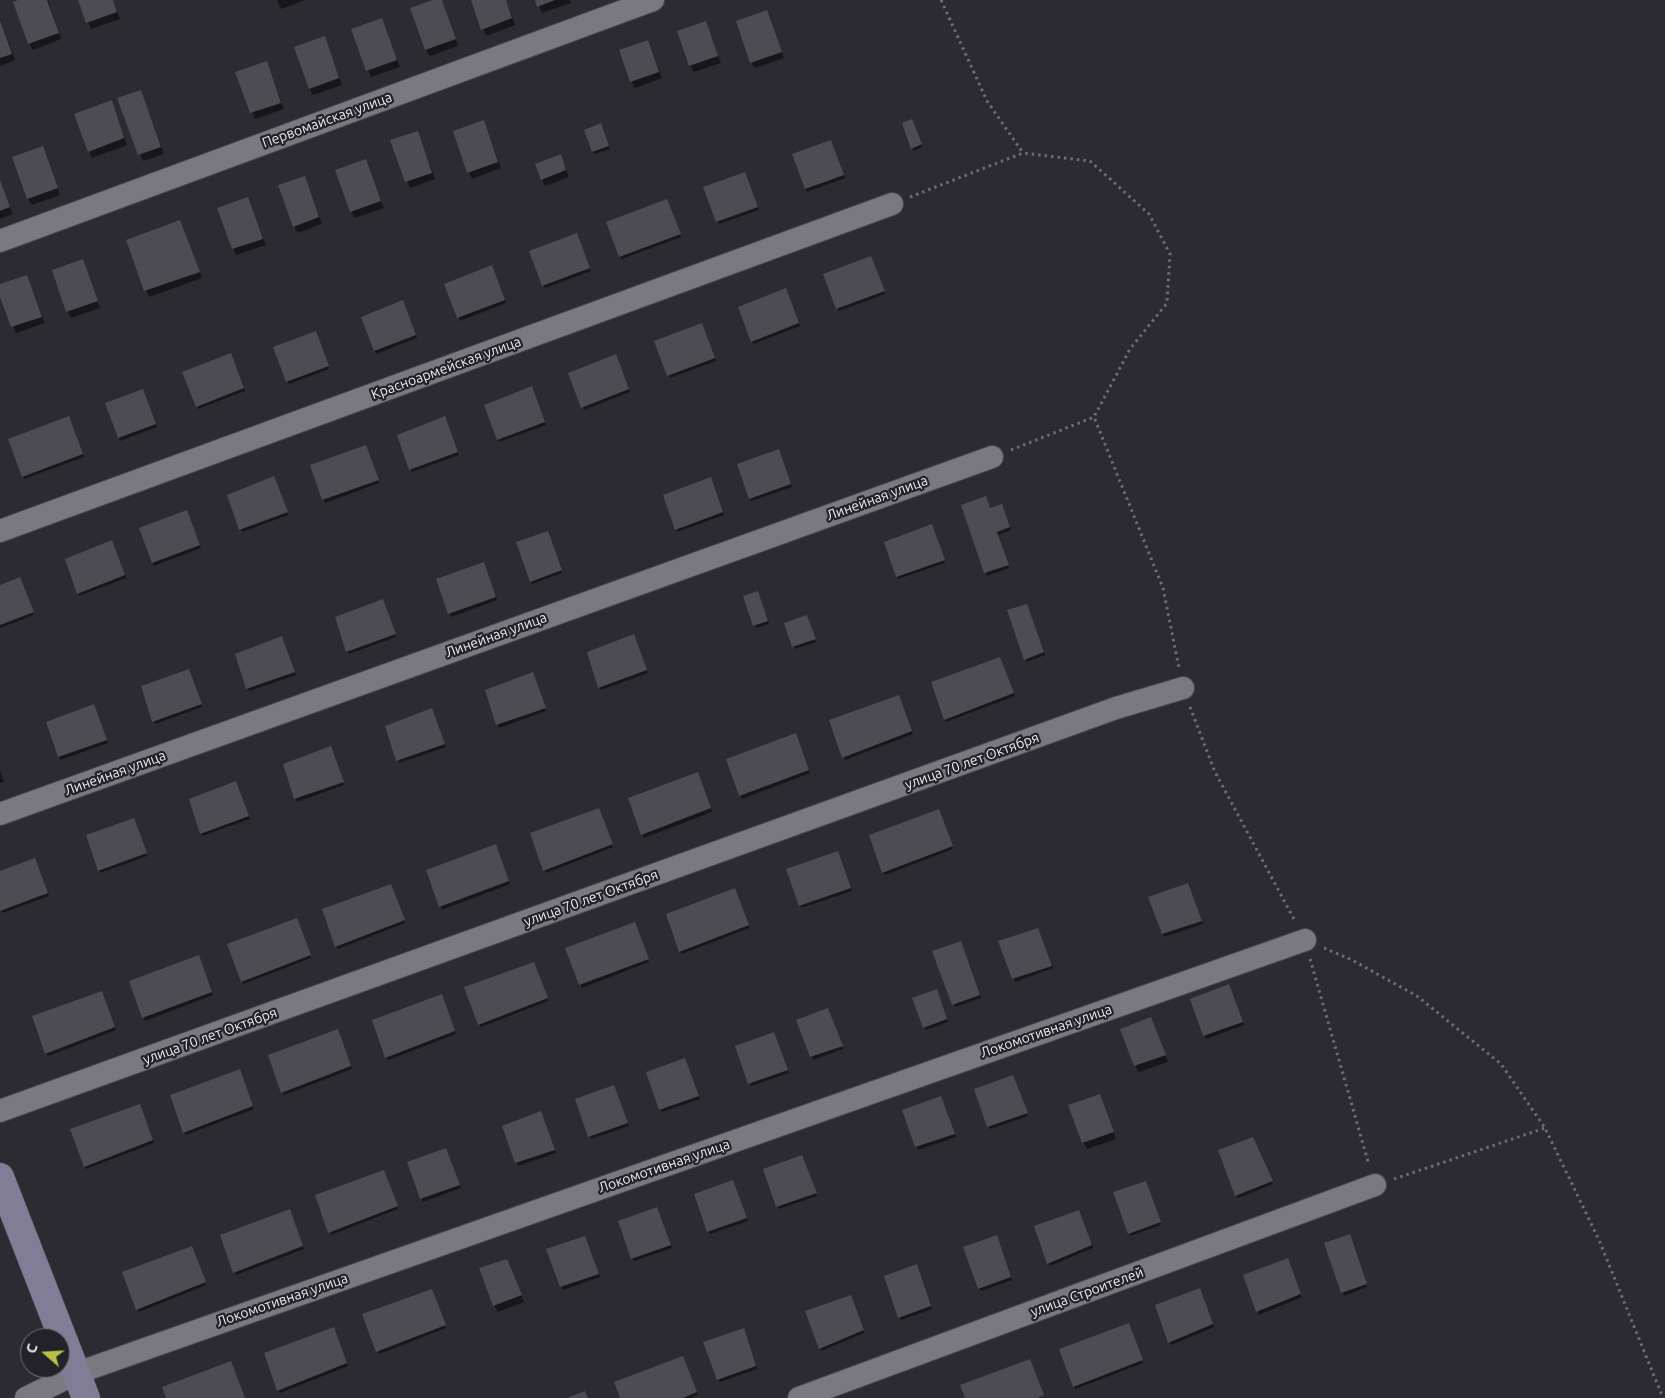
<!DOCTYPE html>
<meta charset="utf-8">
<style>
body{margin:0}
#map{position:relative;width:1665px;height:1398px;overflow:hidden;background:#2c2b32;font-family:Ubuntu,sans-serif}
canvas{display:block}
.north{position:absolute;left:20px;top:1328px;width:50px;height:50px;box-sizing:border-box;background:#232228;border:1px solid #737278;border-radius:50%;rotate:289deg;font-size:14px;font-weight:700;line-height:20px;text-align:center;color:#ebebef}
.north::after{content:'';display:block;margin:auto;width:18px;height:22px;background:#bac045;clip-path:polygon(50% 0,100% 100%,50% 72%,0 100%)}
</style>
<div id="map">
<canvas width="1665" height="1398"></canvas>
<div class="north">С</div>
</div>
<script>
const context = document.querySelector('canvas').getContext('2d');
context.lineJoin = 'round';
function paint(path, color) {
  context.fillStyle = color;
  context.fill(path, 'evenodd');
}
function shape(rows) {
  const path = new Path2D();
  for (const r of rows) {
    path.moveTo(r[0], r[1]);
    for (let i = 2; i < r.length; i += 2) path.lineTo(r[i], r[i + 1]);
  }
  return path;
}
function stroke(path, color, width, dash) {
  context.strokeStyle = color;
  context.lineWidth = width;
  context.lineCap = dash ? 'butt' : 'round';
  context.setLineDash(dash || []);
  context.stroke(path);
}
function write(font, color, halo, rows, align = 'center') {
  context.font = font + ' Ubuntu,sans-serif';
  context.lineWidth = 4.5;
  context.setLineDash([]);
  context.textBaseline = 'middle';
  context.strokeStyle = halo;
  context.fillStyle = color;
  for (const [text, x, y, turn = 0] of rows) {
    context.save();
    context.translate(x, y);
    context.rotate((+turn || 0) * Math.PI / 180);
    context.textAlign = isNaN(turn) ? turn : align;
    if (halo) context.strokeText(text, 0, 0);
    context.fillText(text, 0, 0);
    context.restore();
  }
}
paint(shape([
 [22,0,48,0,61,39,33,50,29,43],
 [79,0,113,0,120,19,91,29],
 [277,0,306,0,281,9],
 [437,0,441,0,444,5,458,46,430,56,426,50],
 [472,0,506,0,515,25,486,36],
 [536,0,570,0,571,3,542,13],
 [766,11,784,58,755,68,751,62],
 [0,19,15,60,0,66],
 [382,20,400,67,371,77,353,30],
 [705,23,721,63,694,72,690,65],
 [324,38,342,85,313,95,310,89],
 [647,41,662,78,635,88,631,81],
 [266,62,284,109,255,119,237,72],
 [141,91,164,154,143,161,119,99],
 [111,102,127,145,92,158,89,151],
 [483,121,501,168,472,179,469,172],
 [913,123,922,147,914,151,912,148],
 [602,128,610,149,594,154,593,152],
 [417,132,435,179,410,188,392,141],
 [832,144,845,178,807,192,793,155],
 [43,148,60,195,32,205,28,199],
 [560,155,569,177,545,186,542,179],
 [366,161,384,208,355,218,351,212],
 [746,176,759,210,719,224,705,188],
 [304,177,322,224,298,233,294,226],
 [0,181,13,214,0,219],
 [247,198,266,245,236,255,219,208],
 [668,203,681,237,622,259,620,257],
 [183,228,202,278,149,297,127,241],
 [578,237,591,271,545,288,530,252],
 [872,260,885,294,839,311,825,275],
 [83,261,100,308,71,318,67,311],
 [493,270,506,303,460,321,445,284],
 [26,276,45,323,16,333,0,293,0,286],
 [787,293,800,326,753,344,752,341],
 [404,305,417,338,376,354,362,317],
 [703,327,716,361,670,378,655,342],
 [317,335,329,369,289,384,287,381],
 [232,358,245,391,198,409,197,406],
 [617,359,630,392,584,410,582,407],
 [533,390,546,425,499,442,498,440],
 [144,393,157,427,120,441,106,404],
 [70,420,84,457,24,479,23,476],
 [446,421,459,455,412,472,399,436],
 [367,449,379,483,325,503,311,466],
 [780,454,792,487,751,501,750,499],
 [275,481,288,515,242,532,229,496],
 [712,481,724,515,677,532,676,529],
 [963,506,990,510,1003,508,1011,530,998,535,1009,568,987,576],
 [188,514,201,548,154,566,141,529],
 [933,528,945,563,898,579,897,577],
 [549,535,562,573,532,584,531,582],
 [113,544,126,578,79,596,78,593],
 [485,566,497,600,451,617,437,580],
 [21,581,34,615,0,628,0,586],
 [759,595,769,624,756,628,745,597],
 [384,603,396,637,349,654,347,651],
 [1028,608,1045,655,1027,662,1025,659],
 [808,619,816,642,795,649,786,624],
 [635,639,648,673,601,690,599,687],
 [284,640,296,675,249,691,236,655],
 [1001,661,1015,696,946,722,945,720],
 [190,673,202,707,155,724,154,721],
 [534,677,546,711,499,728,487,691],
 [900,699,913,734,845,760,830,721],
 [95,709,108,743,60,760,48,723],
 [433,712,446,747,399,763,386,727],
 [797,737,810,773,742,799,728,759],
 [332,750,344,785,297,802,285,765],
 [0,770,4,782,0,783],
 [699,776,712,812,644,838,629,798],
 [237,785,250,819,202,836,201,833],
 [600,812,613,847,546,873,531,834],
 [940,814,953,849,885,875,883,872],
 [135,822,147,856,100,873,99,870],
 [497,848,510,884,442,910,428,870],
 [839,856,852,891,801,908,800,905],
 [36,862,49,896,2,913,0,872],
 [1189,887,1203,924,1164,937,1150,897],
 [392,888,405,923,338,949,336,946],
 [736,892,749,928,682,954,680,951],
 [298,923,311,958,243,984,242,981],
 [636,926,649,962,582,988,567,948],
 [1039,932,1053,968,1015,982,1000,942],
 [962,945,981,998,955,1007,934,952],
 [200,960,213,995,145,1021,131,982],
 [535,966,548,1001,481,1027,479,1024],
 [1230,989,1244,1025,1206,1039,1192,999],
 [938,994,948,1022,926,1030,924,1027],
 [103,995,116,1030,48,1056,46,1053],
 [443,999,456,1034,388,1060,386,1057],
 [829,1013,843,1049,813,1060,797,1021],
 [1151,1018,1168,1062,1139,1072,1135,1066],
 [339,1034,352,1069,284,1095,282,1092],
 [775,1036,789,1073,751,1086,749,1083],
 [686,1063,700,1099,662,1112,660,1110],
 [241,1074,254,1109,186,1135,184,1132],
 [1014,1079,1028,1116,990,1129,989,1126],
 [615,1090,629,1126,591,1139,576,1100],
 [1100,1095,1116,1139,1087,1149,1083,1142],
 [942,1100,956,1137,918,1150,903,1110],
 [141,1108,154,1143,86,1169,85,1167],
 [542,1116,556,1153,518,1166,503,1126],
 [1254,1141,1273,1184,1238,1198,1236,1195],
 [447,1152,461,1188,423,1202,408,1162],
 [803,1159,817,1196,779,1209,765,1170],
 [385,1174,398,1209,331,1235,316,1196],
 [734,1184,748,1221,710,1234,708,1231],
 [1147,1185,1161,1225,1130,1236,1129,1233],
 [658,1211,672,1248,634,1261,632,1258],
 [291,1213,304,1249,236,1275,235,1272],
 [1080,1214,1093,1248,1050,1266,1048,1263],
 [1351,1239,1367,1287,1344,1296,1325,1244],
 [586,1240,600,1277,563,1290,547,1250],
 [998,1240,1012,1280,981,1291,979,1288],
 [193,1250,206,1285,139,1312,137,1309],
 [507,1260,524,1302,498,1312,494,1305],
 [1289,1263,1302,1297,1259,1315,1244,1275],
 [918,1269,932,1309,901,1320,900,1317],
 [433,1293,446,1328,379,1354,364,1315],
 [1201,1293,1214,1327,1171,1345,1169,1342],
 [852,1299,864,1333,821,1351,820,1348],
 [1130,1328,1143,1363,1075,1389,1074,1386],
 [335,1331,348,1366,280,1393,279,1390],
 [745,1333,757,1369,720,1382,705,1343],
 [684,1360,698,1395,691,1398,621,1398]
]), '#0007');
paint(shape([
 [18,0,47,0,59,33,28,44,13,2],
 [78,0,113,0,117,12,86,23],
 [433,0,442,0,456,39,425,50,410,8],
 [471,0,506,0,512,18,481,30],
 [535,0,555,0,537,7],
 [767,10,782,52,750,63,736,21],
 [382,18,397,60,366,71,351,29],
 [0,20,12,54,0,58],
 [706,21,718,56,689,66,677,31],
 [325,36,339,78,309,89,294,47],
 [648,40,659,72,630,82,619,50],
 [267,61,281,103,250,113,235,72],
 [141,90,161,147,138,155,117,98],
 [112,100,124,138,88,152,74,114],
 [912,119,922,144,911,149,902,123],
 [484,120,498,162,467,173,453,131],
 [601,123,609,146,592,152,584,130],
 [418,131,432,173,405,182,390,140],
 [831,140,844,175,805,189,792,154],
 [43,146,58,188,27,199,12,157],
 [561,154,566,170,541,180,535,164],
 [366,159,381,201,350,212,335,170],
 [745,172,758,207,716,222,703,187],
 [305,176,319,217,293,227,278,185],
 [0,180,10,207,0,211],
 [248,197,263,239,232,249,217,208],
 [667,199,681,234,619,257,606,222],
 [180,220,200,272,144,291,126,240],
 [577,233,590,268,542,286,529,251],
 [871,256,885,291,836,309,823,274],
 [83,259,98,301,66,312,52,270],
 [492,265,505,300,457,318,444,284],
 [27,275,42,317,11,327,0,297,0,284],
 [786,288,799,323,751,342,738,307],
 [403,300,416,335,374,351,361,317],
 [702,323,715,358,667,376,654,341],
 [316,331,329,366,286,382,273,347],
 [231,353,244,388,196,407,182,372],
 [616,354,629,389,581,408,568,373],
 [532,386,545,422,497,440,484,405],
 [143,389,156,424,118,438,105,403],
 [69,416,83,454,22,477,8,439],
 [445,416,458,452,409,470,397,435],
 [366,445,379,480,322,500,310,465],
 [779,449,791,484,749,499,737,464],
 [274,476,288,512,239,530,227,495],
 [711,477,723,512,675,530,663,495],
 [986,496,990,508,1002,504,1010,527,997,532,1009,565,984,573,961,505],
 [187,510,200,545,152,563,139,528],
 [932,524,945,560,896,577,884,542],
 [548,531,562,570,530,582,516,542],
 [112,540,125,575,77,594,65,559],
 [484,562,496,597,448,614,436,579],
 [20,577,34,612,0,625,0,585],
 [758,591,768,621,753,626,743,596],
 [383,599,396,634,346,652,335,617],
 [1027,604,1044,652,1024,660,1007,610],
 [807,615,816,639,792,647,784,623],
 [634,634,647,670,598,688,587,652],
 [282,636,295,672,246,689,235,654],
 [1000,657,1014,693,944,720,931,682],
 [189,669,202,704,152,722,141,686],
 [533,672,546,708,496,725,485,690],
 [899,695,912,731,842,758,829,720],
 [94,704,107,740,58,757,46,722],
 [432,708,445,744,396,761,385,726],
 [796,733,809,770,739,796,726,759],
 [331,746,344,782,294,799,283,764],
 [698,772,711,808,641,835,628,798],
 [236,781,249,816,200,834,189,799],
 [599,808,613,844,543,871,530,833],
 [939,809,953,846,882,873,869,835],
 [134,818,147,853,98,871,86,835],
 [496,844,509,881,439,907,426,870],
 [838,851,851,888,799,906,786,869],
 [35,858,48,893,0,911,0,871],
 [1188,883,1202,921,1162,934,1148,897],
 [391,884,405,920,335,947,322,909],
 [735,888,749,925,679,952,666,914],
 [297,918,311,955,241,982,227,944],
 [635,922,649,959,579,985,565,948],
 [1038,928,1052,966,1012,979,998,941],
 [961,941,980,995,952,1005,932,951],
 [199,955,212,992,142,1018,129,981],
 [534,962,548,998,478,1025,464,987],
 [1229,984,1243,1022,1203,1036,1190,999],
 [937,989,947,1019,923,1028,912,998],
 [102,991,115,1027,45,1054,32,1016],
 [442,994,455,1031,385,1058,372,1020],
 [828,1008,843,1046,810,1057,796,1020],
 [1151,1017,1166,1055,1134,1066,1120,1029],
 [338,1029,351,1066,281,1093,268,1055],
 [774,1032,788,1070,748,1084,735,1046],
 [685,1058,699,1096,659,1110,646,1072],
 [240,1069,253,1106,183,1133,170,1095],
 [1013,1075,1028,1113,987,1127,974,1089],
 [614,1085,628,1123,588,1137,575,1099],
 [1100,1094,1114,1132,1082,1143,1068,1105],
 [941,1096,955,1134,915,1147,902,1110],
 [140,1104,153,1140,84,1167,70,1129],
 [541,1111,555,1150,515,1163,502,1126],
 [1253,1137,1273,1181,1235,1196,1218,1150],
 [446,1148,460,1185,420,1199,407,1162],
 [802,1155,817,1193,776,1207,763,1169],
 [384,1170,398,1206,328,1233,315,1195],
 [733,1180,747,1218,707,1232,694,1194],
 [1146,1181,1161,1222,1128,1234,1113,1192],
 [657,1207,671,1245,631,1259,618,1221],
 [290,1209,303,1246,233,1273,220,1235],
 [1079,1210,1092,1245,1047,1264,1034,1226],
 [1350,1234,1367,1284,1341,1293,1324,1243],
 [997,1235,1011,1277,978,1289,963,1247],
 [585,1236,599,1274,560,1287,546,1249],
 [192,1246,206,1282,136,1310,122,1272],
 [1288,1258,1301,1294,1256,1312,1243,1275],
 [507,1259,522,1295,493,1306,479,1268],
 [917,1264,931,1306,898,1318,884,1276],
 [1200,1288,1213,1324,1168,1343,1155,1305],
 [432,1289,446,1325,376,1352,362,1314],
 [851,1295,864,1330,819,1349,805,1311],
 [1129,1323,1143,1360,1073,1387,1059,1349],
 [334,1327,347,1363,277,1391,264,1353],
 [744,1328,756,1366,717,1380,703,1342],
 [683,1356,697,1392,683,1398,620,1398,614,1382],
 [1030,1359,1044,1395,1037,1398,965,1398,960,1385],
 [231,1361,245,1398,166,1398,162,1387],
 [585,1391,588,1398,567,1398]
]), '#4d4c53');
const street = shape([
 [0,241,653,0],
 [0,531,892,204],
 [0,814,992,457],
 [0,1111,1116,708,1183,688],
 [26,1398,77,1373,1305,940],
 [799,1398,1375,1185]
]);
const secondary = shape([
 [0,1177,86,1398]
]);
stroke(street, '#48484d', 24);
stroke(secondary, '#48484d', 29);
stroke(shape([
 [941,0,987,101,1023,153],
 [910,197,1023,153,1090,161,1149,214,1170,254,1167,303,1130,349,1094,417,1163,588,1179,668],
 [1011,450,1094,417],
 [1190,707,1215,772,1295,921],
 [1324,948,1352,960,1417,996,1501,1064,1545,1128,1599,1240,1663,1398],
 [1310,959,1369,1165],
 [1394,1179,1545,1128]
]), '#6d6d73', 3, [2.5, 4]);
stroke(street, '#7a7980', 22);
stroke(secondary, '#827d97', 28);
write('14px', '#ebebef', '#232228', [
 ["Первомайская улица",327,120,-20],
 ["Красноармейская улица",446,368,-20],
 ["Линейная улица",877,498,-20],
 ["Линейная улица",496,635,-20],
 ["улица 70 лет Октября",972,761,-20],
 ["Линейная улица",115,773,-20],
 ["улица 70 лет Октября",591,898,-20],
 ["Локомотивная улица",1046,1031,-19],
 ["улица 70 лет Октября",210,1036,-20],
 ["Локомотивная улица",664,1166,-19],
 ["улица Строителей",1087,1292,-20],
 ["Локомотивная улица",282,1300,-19]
]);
</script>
